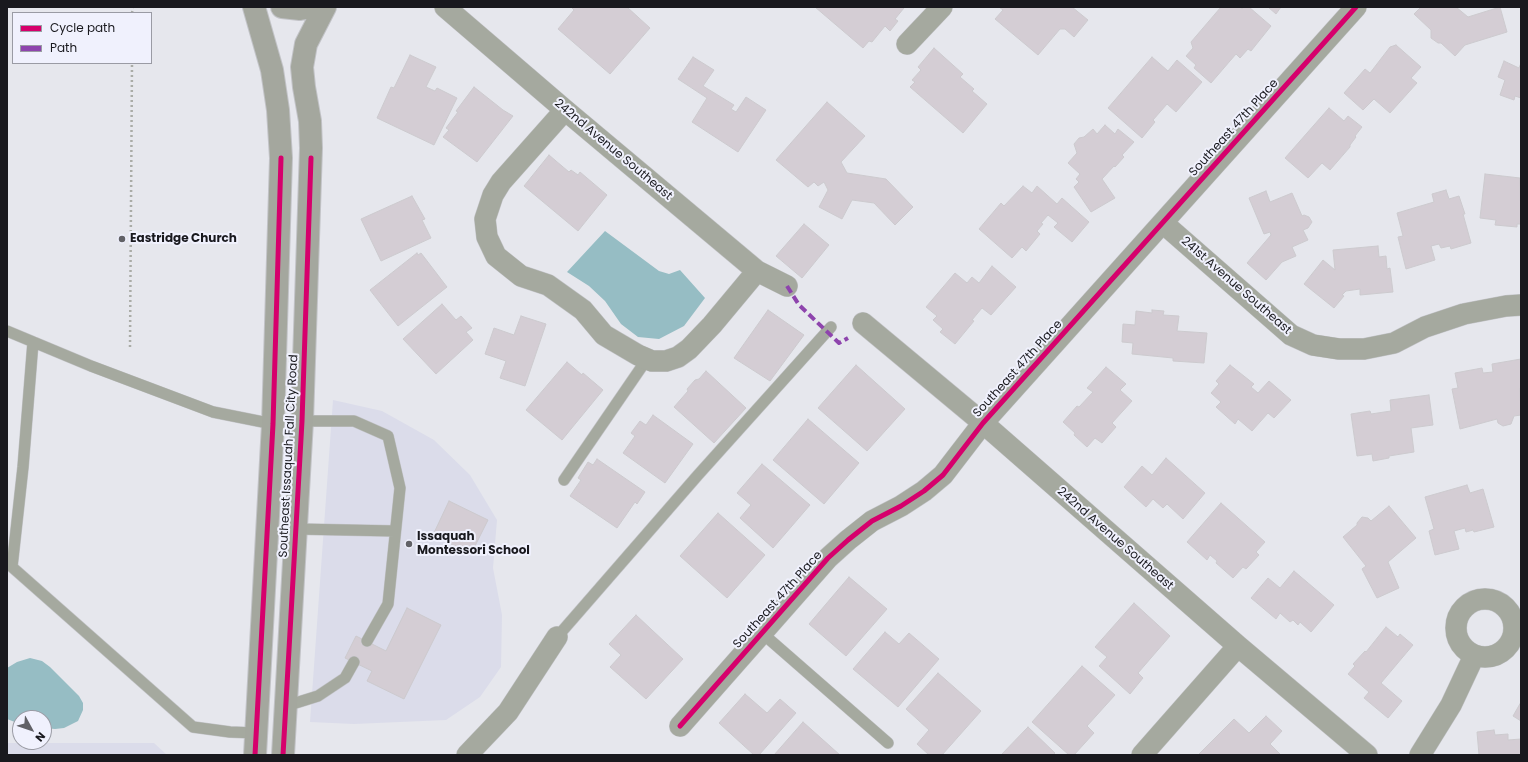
<!DOCTYPE html>
<style>
body{margin:0}
#map{position:relative;width:1528px;height:762px;overflow:hidden;background:#e6e7ed;font-family:Poppins,sans-serif}
canvas{display:block}
.frame{position:absolute;inset:0;border:8px solid #19191e;pointer-events:none}
.legend{position:absolute;left:12px;top:12px;width:140px;height:52px;box-sizing:border-box;background:#f0f1fd;border:1px solid #9a9ba4;margin:0;padding:5px 7px;list-style:none;font-size:12px;color:#19191e}
.legend li{display:flex;align-items:center;gap:8px;height:20px}
.legend b{width:20px;border:1px solid #9a9ba4}
.north{position:absolute;left:12px;top:710px;width:40px;height:40px;box-sizing:border-box;background:#f0f1fd;border:1px solid #9a9ba4;border-radius:50%;rotate:130deg;font-size:11px;font-weight:700;line-height:16px;text-align:center;color:#19191e}
.north::after{content:'';display:block;margin:auto;width:14px;height:18px;background:#616166;clip-path:polygon(50% 0,100% 100%,50% 72%,0 100%)}
</style>
<div id="map">
<canvas width="1528" height="762"></canvas>
<div class="frame"></div>
<ul class="legend">
<li><b style="height:5px;background:#d6006c"></b>Cycle path</li>
<li><b style="height:5px;background:#8e44ad"></b>Path</li>
</ul>
<div class="north">N</div>
</div>
<script>
const context = document.querySelector('canvas').getContext('2d');
context.lineJoin = 'round';
function paint(path, color) {
  context.fillStyle = color;
  context.fill(path, 'evenodd');
}
function shape(rows) {
  const path = new Path2D();
  for (const r of rows) {
    if (r.length === 3) {
      path.moveTo(r[0] + r[2], r[1]);
      path.arc(r[0], r[1], r[2], 0, 2 * Math.PI);
      continue;
    }
    path.moveTo(r[0], r[1]);
    for (let i = 2; i < r.length; i += 2) path.lineTo(r[i], r[i + 1]);
  }
  return path;
}
function stroke(path, color, width, dash) {
  context.strokeStyle = color;
  context.lineWidth = width;
  context.lineCap = dash ? 'butt' : 'round';
  context.setLineDash(dash || []);
  context.stroke(path);
}
function write(font, color, halo, rows, align = 'center') {
  context.font = font + ' Poppins,sans-serif';
  context.lineWidth = 4;
  context.setLineDash([]);
  context.textBaseline = 'middle';
  context.strokeStyle = halo;
  context.fillStyle = color;
  for (const [text, x, y, turn = 0] of rows) {
    context.save();
    context.translate(x, y);
    context.rotate((+turn || 0) * Math.PI / 180);
    context.textAlign = isNaN(turn) ? turn : align;
    if (halo) context.strokeText(text, 0, 0);
    context.fillText(text, 0, 0);
    context.restore();
  }
}
paint(shape([
 [333,400,382,411,434,440,470,475,497,520,493,568,502,615,501,667,480,697,446,720,354,724,310,722],
 [7,743,154,743,167,755,7,755]
]), '#dbdcea');
paint(shape([
 [605,231,659,271,669,274,680,270,705,298,684,326,659,339,638,337,621,324,605,301,589,286,567,272],
 [30,658,42,661,50,667,79,696,83,703,83,710,78,721,64,728,55,729,44,728,44,718,20,718,20,724,7,719,7,668,17,662]
]), '#96bdc4');
const building = shape([
 [571,7,627,7,650,28,610,74,558,29,574,10,571,7],
 [815,7,903,7,904,8,895,19,898,21,890,31,885,26,872,42,869,41,863,48,815,7],
 [999,7,1072,7,1088,20,1074,37,1065,29,1060,29,1038,55,995,19,1003,10,999,7],
 [1221,7,1240,7,1242,9,1244,7,1249,7,1271,26,1251,51,1248,49,1240,58,1236,54,1211,83,1194,68,1196,65,1186,56,1193,48,1191,42,1221,7],
 [1268,7,1281,7,1276,14,1268,7],
 [1421,7,1456,7,1468,17,1500,7,1507,32,1465,45,1455,56,1441,43,1438,43,1431,38,1431,30,1414,14,1421,7],
 [1396,45,1421,67,1411,78,1417,83,1390,113,1374,99,1363,110,1344,93,1365,69,1370,73,1390,47,1396,45],
 [934,48,963,74,960,77,974,89,972,91,987,104,963,133,910,87,915,82,912,80,921,70,918,67,934,48],
 [410,55,436,67,426,87,435,91,437,88,457,98,434,145,377,118,391,87,394,88,410,55],
 [693,57,714,70,703,86,734,105,731,109,736,112,746,97,766,110,738,152,692,122,707,98,678,79,693,57],
 [1152,57,1168,71,1177,60,1202,82,1176,112,1167,104,1153,120,1155,122,1142,138,1108,108,1152,57],
 [1504,61,1519,68,1521,63,1521,98,1515,96,1514,100,1500,95,1505,80,1498,77,1504,61],
 [474,87,503,110,513,116,477,162,443,137,449,130,446,128,458,112,456,111,474,87],
 [827,102,865,136,841,162,847,173,886,179,913,207,895,225,874,203,852,200,842,219,819,207,828,190,824,182,818,186,814,182,808,187,776,160,827,102],
 [1329,108,1344,121,1348,116,1362,127,1355,136,1356,137,1350,145,1350,147,1330,170,1322,163,1308,178,1285,158,1329,108],
 [1105,125,1115,134,1118,129,1134,142,1122,155,1124,157,1115,167,1114,166,1102,179,1115,198,1091,212,1074,187,1079,182,1076,179,1080,174,1068,163,1077,153,1074,144,1079,138,1084,137,1093,129,1097,134,1105,125],
 [549,155,569,172,571,170,578,175,580,172,607,195,578,231,524,186,549,155],
 [1485,174,1520,178,1521,224,1517,224,1517,227,1495,225,1496,220,1480,218,1485,174],
 [1023,186,1032,193,1037,186,1057,204,1062,198,1089,222,1072,242,1054,227,1058,223,1048,215,1041,223,1043,224,1037,231,1040,234,1026,251,1022,247,1012,258,979,229,1001,203,1004,206,1023,186],
 [1446,190,1449,199,1459,196,1465,214,1463,214,1471,243,1451,249,1450,246,1441,248,1439,244,1431,246,1435,260,1406,269,1398,237,1403,236,1397,213,1434,202,1432,194,1446,190],
 [1266,191,1270,202,1292,193,1302,216,1304,215,1309,217,1312,222,1308,228,1303,230,1308,240,1292,247,1296,256,1282,262,1266,280,1247,263,1271,235,1270,232,1264,234,1249,198,1266,191],
 [412,196,425,219,422,220,431,238,381,261,361,219,412,196],
 [804,224,829,245,802,278,776,256,804,224],
 [1378,246,1379,257,1386,256,1387,269,1390,268,1393,292,1360,295,1360,289,1346,291,1342,295,1344,296,1334,308,1304,284,1323,260,1335,270,1333,250,1378,246],
 [417,253,418,255,421,253,447,287,398,326,370,290,417,253],
 [992,266,1016,287,991,315,982,308,972,320,974,321,955,344,940,332,943,329,933,320,937,316,926,307,955,273,967,283,972,277,979,283,992,266],
 [442,304,456,320,461,316,472,328,466,332,473,340,436,374,403,339,442,304],
 [768,310,804,335,770,381,734,358,768,310],
 [1152,310,1164,311,1163,315,1179,316,1177,331,1207,333,1204,363,1173,361,1173,358,1132,354,1133,343,1122,342,1123,324,1135,325,1136,311,1152,313,1152,310],
 [521,316,546,324,525,386,500,378,506,361,485,354,494,328,514,335,521,316],
 [1521,359,1521,387,1520,388,1521,415,1514,416,1511,424,1503,426,1498,423,1497,419,1460,429,1452,389,1458,388,1455,373,1482,368,1483,373,1493,372,1492,364,1521,359],
 [567,362,582,375,583,373,603,390,562,440,526,410,567,362],
 [856,365,905,409,867,451,818,408,856,365],
 [1230,365,1254,384,1251,387,1258,393,1269,381,1291,400,1274,418,1268,413,1252,431,1238,419,1235,424,1216,407,1221,402,1211,393,1219,384,1216,381,1230,365],
 [1106,367,1126,384,1120,390,1132,401,1112,423,1116,427,1102,443,1095,438,1087,447,1074,435,1075,433,1063,422,1077,406,1079,407,1093,392,1087,388,1106,367],
 [706,371,746,408,714,443,674,407,688,391,687,389,695,380,699,379,706,371],
 [1429,395,1433,425,1411,428,1414,452,1389,456,1389,458,1373,461,1372,454,1357,456,1351,414,1370,411,1371,414,1391,411,1390,400,1429,395],
 [653,415,693,444,665,483,623,453,635,436,631,433,640,421,646,425,653,415],
 [808,419,859,463,824,504,773,460,808,419],
 [1166,458,1205,493,1183,519,1167,504,1163,508,1153,499,1146,507,1124,487,1142,466,1152,475,1166,458],
 [597,459,645,492,637,504,635,502,617,528,570,496,581,480,578,478,588,462,593,465,597,459],
 [762,464,810,505,773,548,740,518,751,505,737,493,762,464],
 [1467,485,1470,493,1483,489,1494,527,1474,532,1473,530,1466,532,1465,528,1454,531,1459,549,1435,555,1429,531,1434,529,1425,497,1467,485],
 [449,501,488,520,471,554,433,535,449,501],
 [1221,503,1265,542,1256,552,1259,555,1246,569,1243,567,1233,578,1216,563,1217,561,1210,555,1207,560,1187,542,1221,503],
 [1389,506,1416,538,1388,562,1399,588,1377,598,1362,569,1366,566,1343,537,1357,525,1357,523,1362,517,1368,518,1371,521,1389,506],
 [718,513,765,555,727,598,680,556,718,513],
 [1294,571,1334,605,1311,632,1300,622,1298,625,1293,620,1290,622,1280,613,1276,619,1251,598,1268,578,1280,588,1294,571],
 [849,577,887,609,846,656,809,624,849,577],
 [1134,603,1170,636,1138,673,1143,678,1130,694,1099,666,1107,657,1095,647,1134,603],
 [407,608,441,625,404,699,367,681,372,671,345,658,356,636,386,651,407,608],
 [636,615,683,659,646,699,610,667,621,655,609,644,636,615],
 [1386,627,1398,637,1400,634,1413,645,1381,683,1402,701,1388,718,1364,698,1369,692,1348,674,1355,666,1353,664,1365,651,1366,652,1386,627],
 [885,632,899,644,909,633,939,659,898,707,853,669,885,632],
 [1082,666,1115,695,1087,726,1094,733,1074,755,1069,755,1032,722,1082,666],
 [938,673,981,711,942,755,929,755,917,744,929,730,906,709,938,673],
 [745,694,767,713,780,699,796,713,759,755,754,755,719,723,745,694],
 [1521,702,1521,721,1513,716,1521,702],
 [1266,716,1282,731,1270,744,1281,755,1200,755,1199,754,1234,719,1249,733,1266,716],
 [803,722,840,755,774,755,803,722],
 [1028,727,1055,753,1053,755,1001,755,1028,727],
 [1494,730,1495,735,1508,734,1508,740,1521,739,1521,755,1479,755,1477,732,1494,730]
]);
paint(building, '#d4cdd4');
stroke(building, '#cccace', 1);
const lane = shape([
 [7,331,91,366,213,412,273,424],
 [33,342,23,467,12,567,193,727,230,732,256,733],
 [302,421,354,421,388,436,400,488,388,604,367,641],
 [564,480,647,359],
 [297,529,395,531],
 [762,633,888,743],
 [557,637,698,475,831,327],
 [286,706,318,696,345,678,354,662]
]);
const street = shape([
 [445,7,565,110,757,271,787,286],
 [907,44,942,7],
 [565,110,501,182,493,195,485,219,487,237,496,256,521,276,548,285,583,310,604,335,638,355,652,361,666,361,678,357,689,349,712,325,757,271],
 [1163,223,1291,335,1313,345,1339,349,1364,349,1394,343,1425,327,1464,314,1506,306,1521,305],
 [863,323,983,423,1238,646,1367,755],
 [1485,628,29],
 [680,726,828,558,848,540,872,521,901,506,924,491,943,475,983,423,1356,7],
 [467,755,508,712,557,637],
 [1142,755,1238,646],
 [1420,755,1451,705,1474,656]
]);
const secondary = shape([
 [254,7,272,70,278,110,281,158,273,424,255,755],
 [282,7,300,9,311,7],
 [283,755,302,421,311,148,310,121,304,87,302,67,306,44,325,7]
]);
stroke(lane, '#c2c3c7', 12);
stroke(street, '#c2c3c7', 22);
stroke(secondary, '#c2c3c7', 24);
stroke(shape([
 [132,13,133,7],
 [130,347,132,63]
]), '#aaaca7', 2.5, [2, 3]);
stroke(lane, '#a5a99f', 11);
stroke(street, '#a5a99f', 21);
stroke(secondary, '#a4a79e', 22);
stroke(shape([
 [787,286,799,305,839,343,848,338]
]), '#8e44ad', 4, [8, 4]);
stroke(shape([
 [680,726,828,558,848,540,872,521,901,506,924,491,943,475,983,423,1356,7],
 [255,755,273,424,281,158],
 [283,755,302,421,311,158]
]), '#d6006c', 5);
for (const [x, y, r, color] of [
 [122,239,4,"#616166"],
 [409,544,4,"#616166"]
]) {
  const dot = new Path2D();
  dot.arc(x, y, r, 0, 2 * Math.PI);
  context.fillStyle = color;
  context.fill(dot);
  stroke(dot, '#f0f1fd', 1.5);
}
write('12px', '#19191e', '#f0f1fd', [
 ["Southeast 47th Place",1234,128,-48],
 ["242nd Avenue Southeast",613,150,40],
 ["241st Avenue Southeast",1236,286,41],
 ["Southeast 47th Place",1018,369,-48],
 ["Southeast Issaquah Fall City Road",289,456,-87],
 ["242nd Avenue Southeast",1115,539,41],
 ["Southeast 47th Place",778,600,-48]
]);
write('bold 12px', '#19191e', '#f0f1fd', [
 ["Eastridge Church",130,239],
 ["Issaquah",417,537],
 ["Montessori School",417,551]
], 'left');
</script>
